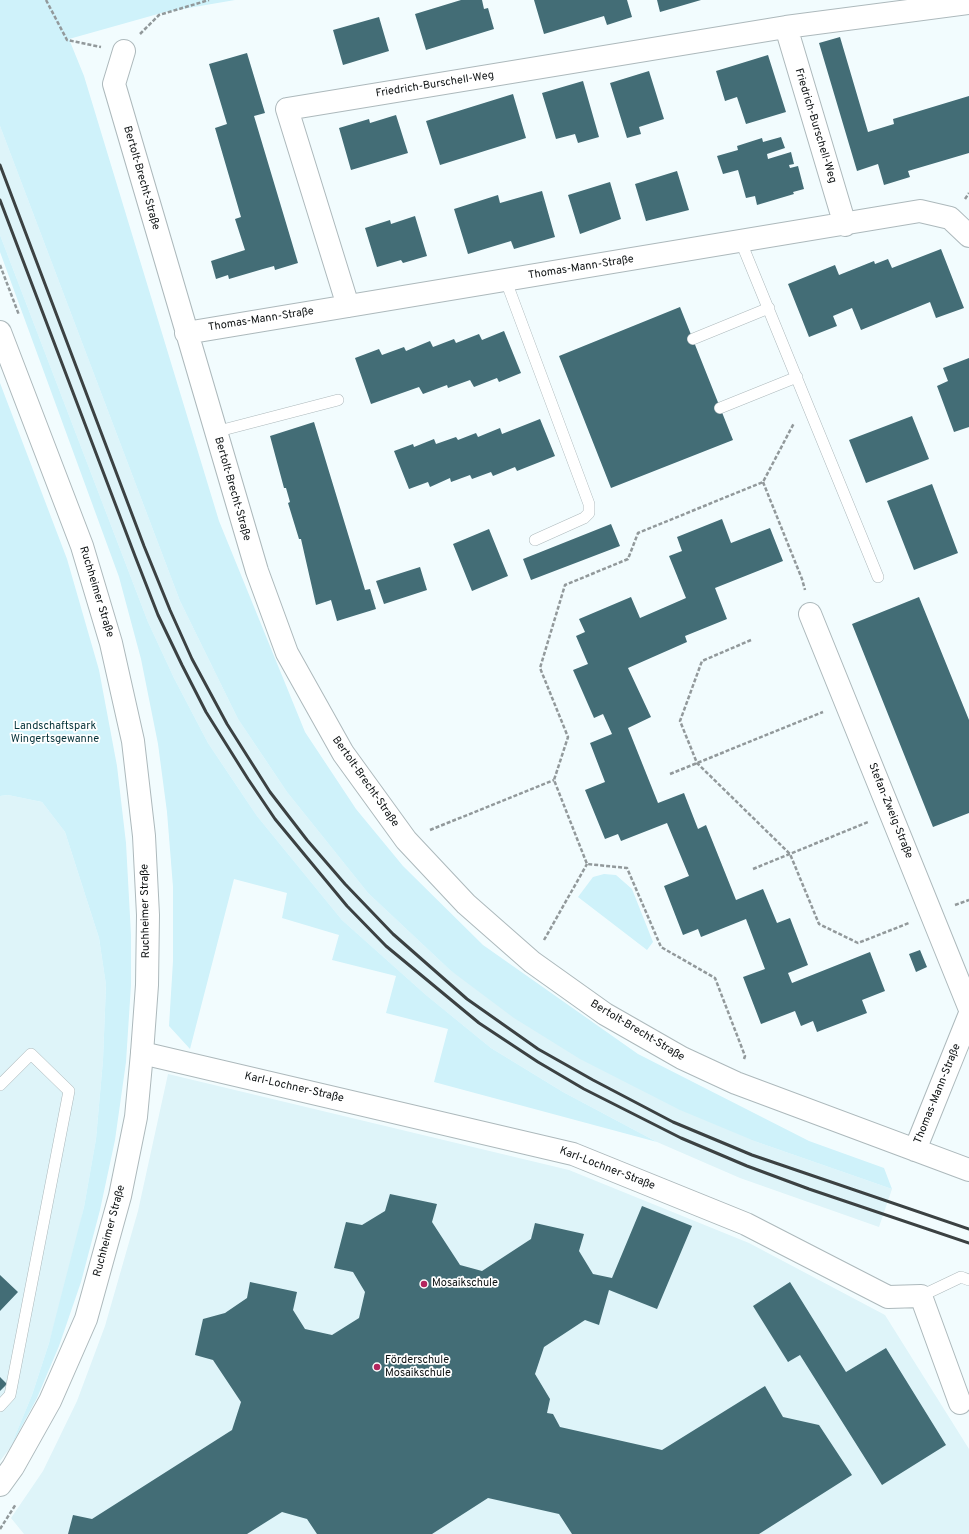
<!DOCTYPE html>
<meta charset="utf-8">
<style>
body{margin:0}
canvas{display:block;background:#f2fcfe}
</style>
<canvas width="969" height="1534"></canvas>
<script>
const context = document.querySelector('canvas').getContext('2d');
context.lineJoin = 'round';
function paint(path, color) {
  context.fillStyle = color;
  context.fill(path, 'evenodd');
}
function shape(rows) {
  const path = new Path2D();
  for (const r of rows) {
    path.moveTo(r[0], r[1]);
    for (let i = 2; i < r.length; i += 2) path.lineTo(r[i], r[i + 1]);
  }
  return path;
}
function stroke(path, color, width, dash) {
  context.strokeStyle = color;
  context.lineWidth = width;
  context.lineCap = dash ? 'butt' : 'round';
  context.setLineDash(dash || []);
  context.stroke(path);
}
function write(font, color, halo, rows, align = 'center') {
  context.font = font + ' Overpass,sans-serif';
  context.lineWidth = 3.5;
  context.setLineDash([]);
  context.textBaseline = 'middle';
  context.strokeStyle = halo;
  context.fillStyle = color;
  for (const [text, x, y, turn = 0] of rows) {
    context.save();
    context.translate(x, y);
    context.rotate((+turn || 0) * Math.PI / 180);
    context.textAlign = isNaN(turn) ? turn : align;
    if (halo) context.strokeText(text, 0, 0);
    context.fillText(text, 0, 0);
    context.restore();
  }
}
paint(shape([
 [0,126,180,601,238,719,287,792,368,893,450,970,757,1142,892,1189,879,1227,740,1178,657,1142,563,1092,491,1048,426,995,342,920,257,816,208,743,174,678,148,622,0,235],
 [8,795,42,802,65,832,99,938,106,985,103,1060,96,1139,84,1207,68,1277,49,1343,32,1395,10,1448,0,1461,0,796],
 [168,1074,569,1170,749,1243,885,1315,969,1449,969,1534,24,1534,11,1518,43,1471,77,1401,105,1326,138,1211]
]), '#def4f9');
paint(shape([
 [0,0,235,0,165,12,69,39,84,76,219,521,305,732,356,809,403,866,483,945,638,1054,809,1141,884,1168,892,1189,757,1142,680,1110,580,1059,514,1018,450,970,368,893,287,792,238,719,180,601,0,126],
 [0,235,148,622,174,678,208,743,257,816,342,920,426,995,491,1048,563,1092,657,1142,434,1082,448,1029,386,1013,396,976,332,960,339,935,282,918,287,893,234,879,190,1049,169,1026,173,961,173,887,167,812,158,744,141,659,119,577,0,252],
 [0,383,67,559,99,670,117,766,126,843,131,935,131,985,126,1062,115,1140,100,1210,81,1282,59,1346,37,1398,10,1448,32,1395,49,1343,84,1207,96,1139,103,1060,106,985,99,938,65,832,42,802,8,795,0,796],
 [604,874,616,875,632,889,653,942,647,950,578,897,593,877]
]), '#cff2fa');
paint(shape([
 [461,0,482,0,484,9,488,8,494,29,426,50,415,14],
 [534,0,627,0,632,17,607,25,604,16,544,34],
 [657,0,701,0,660,12],
 [379,17,389,51,343,65,333,30],
 [840,37,868,132,894,124,893,119,969,96,969,153,908,171,910,177,884,185,878,164,857,171,819,43],
 [247,53,265,113,254,116,298,263,275,270,274,266,263,269,229,279,228,275,216,279,211,261,245,250,235,219,241,217,215,128,227,124,209,64],
 [768,55,786,112,746,124,737,97,725,101,716,71],
 [649,71,664,119,639,127,641,134,627,138,610,83],
 [583,81,599,137,578,143,575,134,556,139,542,93],
 [513,94,526,138,440,165,426,121],
 [396,115,408,153,351,170,339,128,369,119,370,123],
 [781,137,785,148,767,154,768,159,791,152,794,164,789,165,790,168,798,166,804,189,793,192,794,194,757,205,755,196,746,198,738,170,723,174,717,156,738,150,737,146,762,138,763,142],
 [677,171,689,210,646,221,635,184],
 [610,182,621,219,580,234,568,195],
 [542,191,555,237,514,249,511,241,468,254,454,209,498,195,500,203],
 [415,216,427,256,403,263,401,260,377,267,365,228,390,220,391,224],
 [941,249,964,308,936,318,930,302,861,330,852,308,833,316,837,326,809,337,788,284,835,265,839,275,874,261,875,264,888,259,892,268],
 [680,307,733,440,611,488,559,356],
 [504,331,521,373,499,382,497,378,474,387,470,380,448,388,447,385,423,394,419,387,371,404,355,358,379,349,382,355,404,347,406,351,430,341,433,347,454,339,456,343,479,334,482,340],
 [969,358,969,427,954,432,937,386,948,381,943,368],
 [912,416,929,459,866,483,849,440],
 [540,419,555,456,517,471,515,467,493,476,491,472,472,479,470,475,451,482,450,478,430,487,428,482,409,489,394,451,413,444,414,447,434,439,436,444,456,437,458,440,476,433,478,437,500,428,502,434],
 [314,422,365,590,370,589,376,609,337,621,331,600,316,605,301,539,299,539,288,503,290,502,286,488,284,488,270,436],
 [932,484,958,553,914,570,887,501],
 [722,519,731,543,770,528,783,561,715,588,727,619,685,636,687,642,628,668,651,717,628,728,658,803,684,793,698,829,706,825,736,900,763,889,777,923,790,918,808,965,788,973,792,983,870,952,885,991,862,1000,867,1013,817,1032,813,1021,801,1026,795,1011,761,1024,743,977,765,969,746,919,701,937,698,929,683,935,664,886,689,876,667,823,621,841,618,834,605,839,585,790,605,782,590,743,612,734,603,714,594,718,573,670,588,664,576,636,585,632,579,619,631,597,640,618,686,598,669,556,682,551,677,537],
 [611,524,620,546,531,580,523,559],
 [489,529,508,576,472,591,453,544],
 [420,567,427,590,384,604,376,581],
 [919,597,969,720,969,813,933,827,852,624],
 [920,950,927,967,916,972,909,954],
 [390,1194,437,1204,432,1222,460,1265,482,1271,531,1239,535,1223,584,1234,579,1251,593,1274,612,1278,642,1206,692,1226,657,1309,609,1290,599,1325,585,1320,544,1347,535,1374,550,1399,547,1413,553,1414,560,1427,662,1450,765,1386,783,1417,819,1425,852,1475,759,1534,572,1534,559,1514,488,1498,432,1534,317,1534,307,1519,282,1512,247,1534,68,1534,73,1515,92,1519,232,1430,241,1402,213,1360,195,1355,203,1319,225,1313,247,1298,250,1282,297,1292,293,1310,305,1329,332,1335,359,1318,365,1292,353,1272,334,1268,346,1222,362,1225,385,1211],
 [0,1275,18,1292,0,1311],
 [790,1282,846,1372,886,1348,946,1445,882,1485,800,1355,788,1362,753,1306],
 [0,1377,7,1384,0,1391]
]), '#436d76');
const lane = shape([
 [741,242,878,577],
 [506,281,589,504,589,513,584,518,535,540],
 [693,339,769,308],
 [720,408,797,377],
 [215,432,338,400],
 [0,1085,31,1054,69,1091,10,1395,0,1406],
 [921,1296,961,1277,969,1280]
]);
const street = shape([
 [786,27,845,225],
 [124,51,114,84,257,571,287,653,343,753,406,840,466,904,532,962,605,1014,682,1058,736,1083,969,1170],
 [348,306,287,109,786,27,969,3],
 [186,333,920,211,950,218,969,236],
 [810,614,969,1007],
 [142,1053,573,1154,746,1224,888,1297,921,1296,960,1403],
 [915,1150,969,1016]
]);
const secondary = shape([
 [0,332,82,546,111,643,133,741,144,836,148,915,147,985,142,1053,136,1117,120,1196,86,1319,50,1401,13,1467,0,1485]
]);
stroke(lane, '#adb9bc', 12);
stroke(street, '#adb9bc', 24);
stroke(secondary, '#adb9bc', 24);
stroke(shape([
 [46,0,67,40,101,47],
 [140,34,159,15,209,0],
 [965,199,969,193],
 [0,265,19,315],
 [763,482,802,579,805,590],
 [751,640,702,661,680,721,697,763,790,854,819,924,858,943,909,923],
 [670,774,823,712],
 [430,830,554,780],
 [753,869,868,822],
 [955,905,969,900],
 [544,940,587,864],
 [744,1059,745,1056,715,978,661,947,627,868,587,864,554,780,568,737,540,668,565,585,628,559,638,533,763,482,794,423],
 [0,1529,16,1504]
]), '#92999b', 2.5, [4, 2]);
stroke(lane, '#fff', 11);
stroke(street, '#fff', 22);
stroke(secondary, '#fff', 22);
stroke(shape([
 [0,165,144,546,170,610,192,659,227,724,270,792,307,840,345,884,393,934,467,999,538,1049,593,1080,673,1122,752,1155,969,1229],
 [0,200,135,556,158,615,182,665,206,712,248,779,275,819,347,906,386,946,479,1023,538,1062,584,1089,681,1138,747,1166,809,1189,969,1243]
]), '#3b4142', 3);
for (const [x, y, r, color] of [
 [424,1284,4,"#b3265e"],
 [377,1367,4,"#b3265e"]
]) {
  const dot = new Path2D();
  dot.arc(x, y, r, 0, 2 * Math.PI);
  context.fillStyle = color;
  context.fill(dot);
  stroke(dot, '#fff', 1.5);
}
write('11px', '#0d1112', '#fff', [
 ["Friedrich-Burschell-Weg",435,85,-9],
 ["Friedrich-Burschell-Weg",815,126,73],
 ["Bertolt-Brecht-Straße",141,178,74],
 ["Thomas-Mann-Straße",581,268,-9],
 ["Thomas-Mann-Straße",261,320,-9],
 ["Bertolt-Brecht-Straße",232,489,74],
 ["Ruchheimer Straße",96,592,73],
 ["Bertolt-Brecht-Straße",365,782,55],
 ["Stefan-Zweig-Straße",890,811,68],
 ["Ruchheimer Straße",146,911,-91],
 ["Bertolt-Brecht-Straße",637,1031,31],
 ["Karl-Lochner-Straße",294,1088,13],
 ["Thomas-Mann-Straße",938,1094,-68],
 ["Karl-Lochner-Straße",607,1169,21],
 ["Ruchheimer Straße",110,1231,-75]
]);
write('11px', '#053239', '#fff', [
 ["Landschaftspark",55,727],
 ["Wingertsgewanne",55,740]
]);
write('11px', '#0d1112', '#fff', [
 ["Mosaikschule",432,1284],
 ["Förderschule",385,1361],
 ["Mosaikschule",385,1374]
], 'left');
</script>
